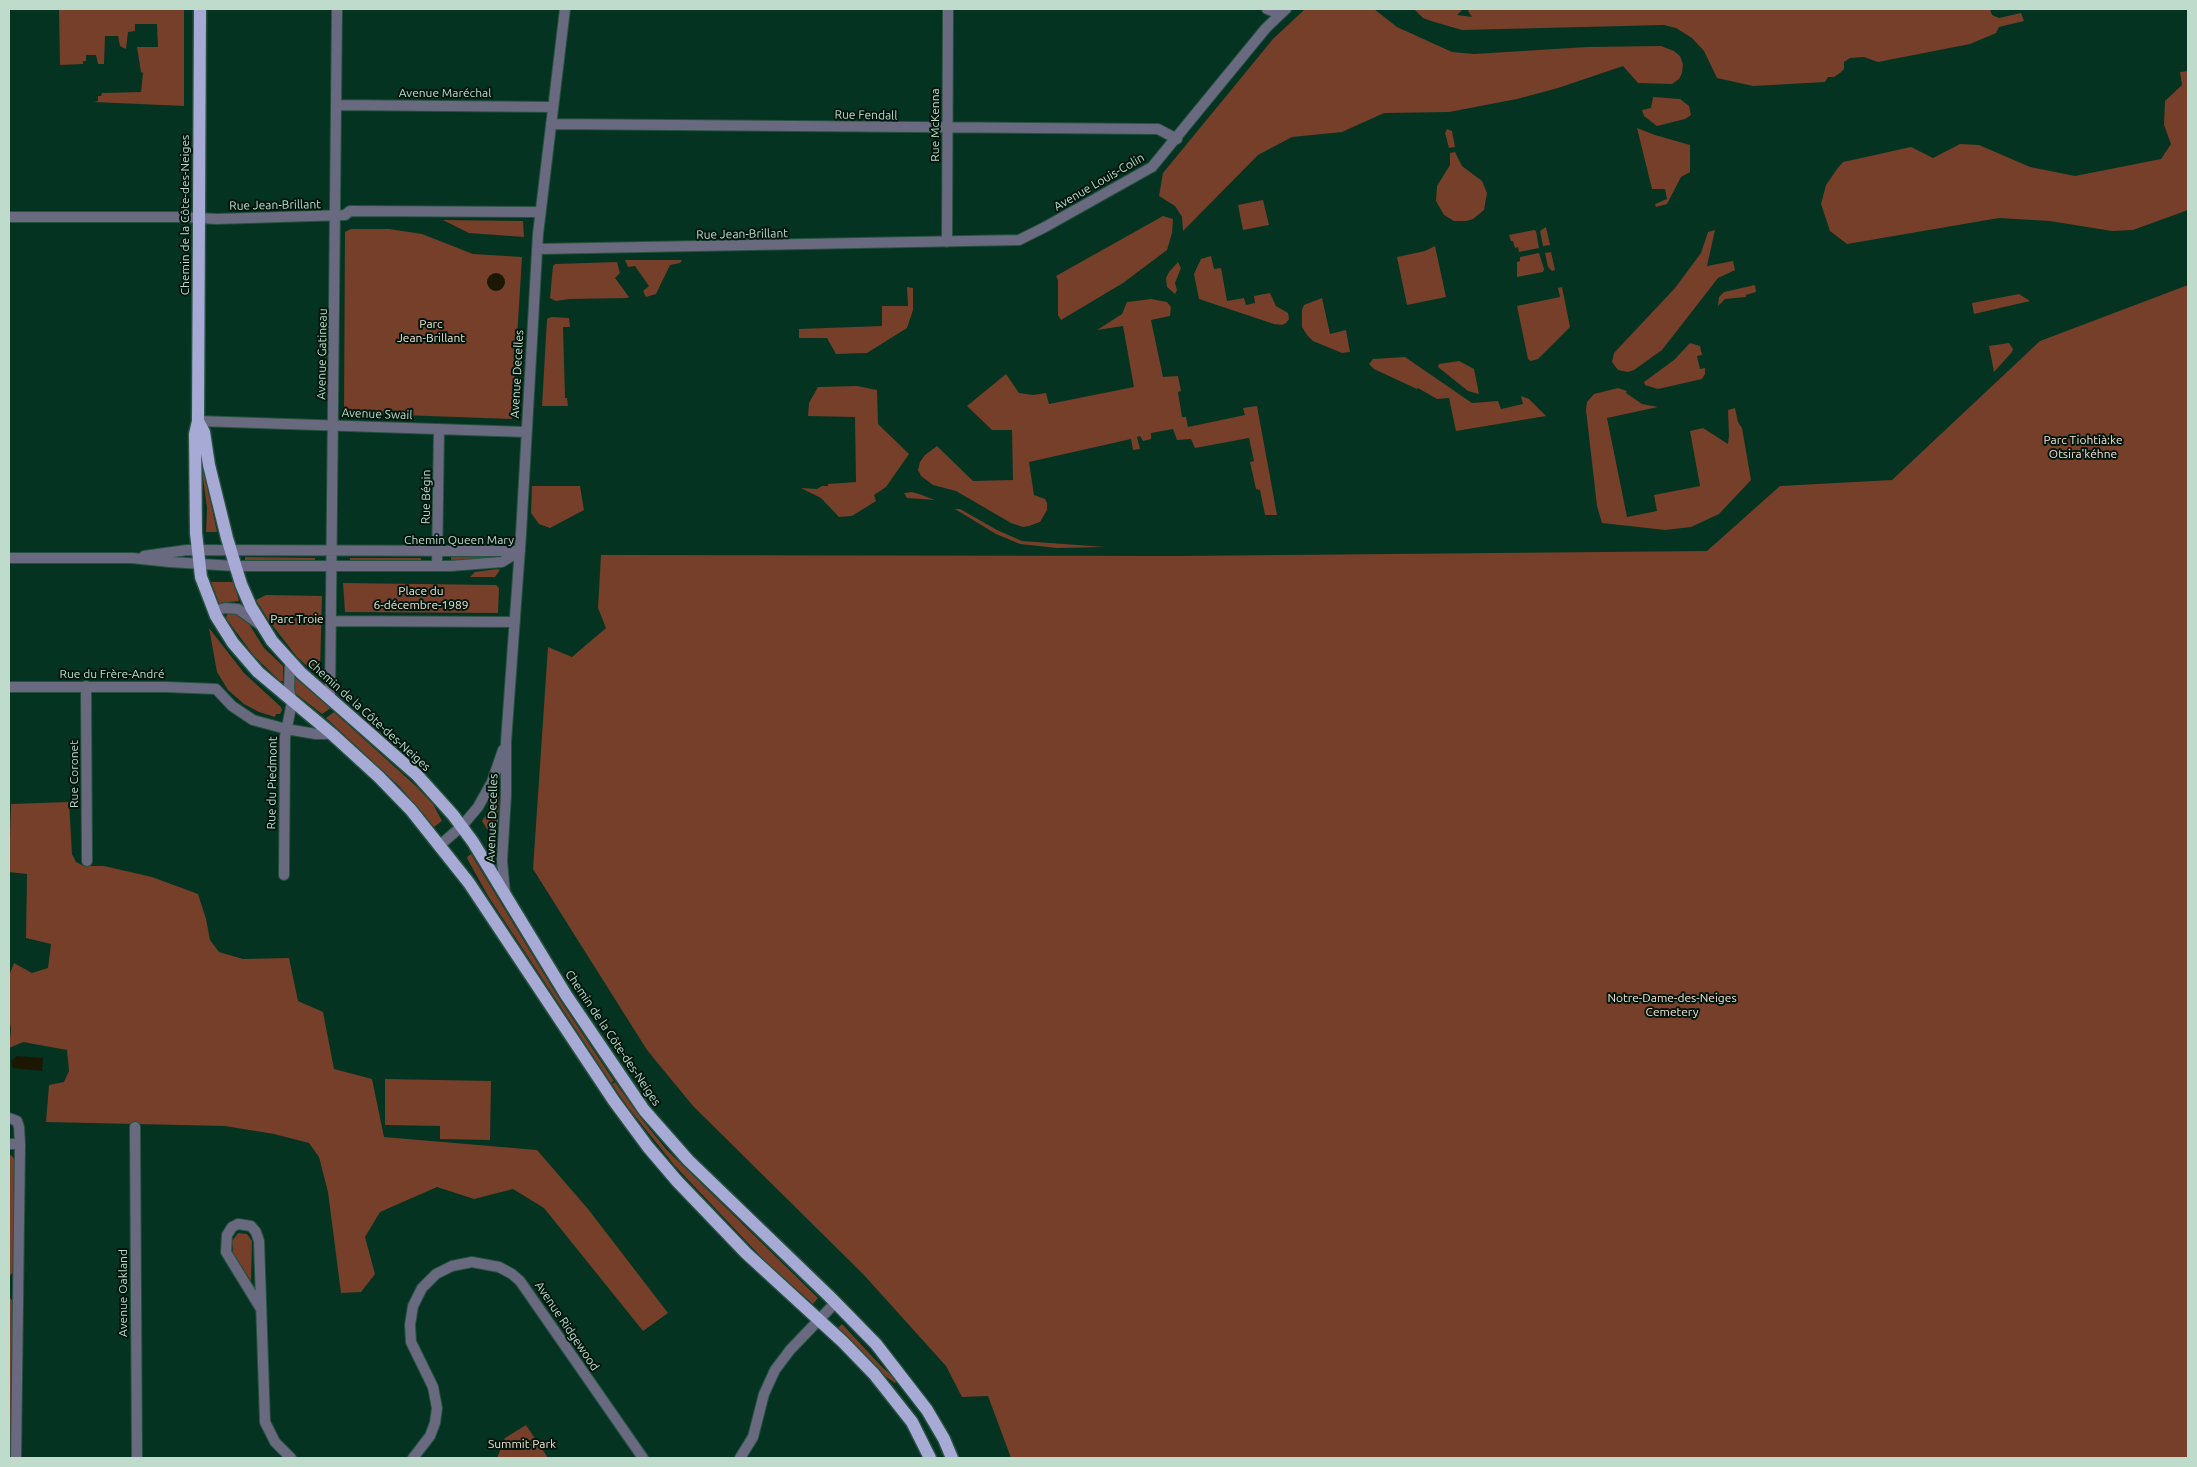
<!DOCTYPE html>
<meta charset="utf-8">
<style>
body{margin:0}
#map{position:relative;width:2197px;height:1467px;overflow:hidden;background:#043321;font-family:Ubuntu,sans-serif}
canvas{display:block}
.frame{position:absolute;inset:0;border:10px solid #bfdbcc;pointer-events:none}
</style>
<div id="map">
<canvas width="2197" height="1467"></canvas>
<div class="frame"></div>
</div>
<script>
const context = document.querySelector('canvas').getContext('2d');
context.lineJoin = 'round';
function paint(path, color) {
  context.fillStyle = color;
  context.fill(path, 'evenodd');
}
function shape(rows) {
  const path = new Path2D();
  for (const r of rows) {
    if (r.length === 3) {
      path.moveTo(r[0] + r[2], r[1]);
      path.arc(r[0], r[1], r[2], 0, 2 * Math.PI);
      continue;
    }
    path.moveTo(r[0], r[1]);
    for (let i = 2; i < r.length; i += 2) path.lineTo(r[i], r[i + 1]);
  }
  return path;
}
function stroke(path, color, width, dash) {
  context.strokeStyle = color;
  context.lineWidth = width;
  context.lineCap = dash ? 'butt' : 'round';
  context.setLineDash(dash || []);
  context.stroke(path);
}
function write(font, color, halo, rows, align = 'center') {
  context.font = font + ' Ubuntu,sans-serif';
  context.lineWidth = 4;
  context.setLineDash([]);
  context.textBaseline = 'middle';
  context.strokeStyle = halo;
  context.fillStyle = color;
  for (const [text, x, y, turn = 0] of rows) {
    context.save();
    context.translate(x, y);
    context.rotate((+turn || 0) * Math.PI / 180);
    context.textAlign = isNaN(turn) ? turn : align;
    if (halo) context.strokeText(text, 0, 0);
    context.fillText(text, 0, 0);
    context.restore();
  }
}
paint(shape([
 [59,9,184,9,184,106,94,102,98,101,98,96,101,96,102,93,141,92,143,73,141,72,137,47,158,47,157,24,135,24,135,31,128,32,126,49,120,46,118,36,105,36,104,64,98,64,96,55,86,55,86,61,83,61,83,64,60,65],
 [1305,9,1374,9,1397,27,1452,52,1474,54,1587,47,1661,46,1674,51,1680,56,1683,64,1682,73,1679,79,1672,84,1638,83,1623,66,1558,88,1517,99,1449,112,1384,113,1342,132,1292,137,1258,155,1183,231,1182,217,1175,206,1159,196,1163,173,1273,39],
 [1414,9,1463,9,1457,15,1472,17,1468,11,1470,9,1990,9,1992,15,1999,18,2021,13,2024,21,1999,27,1996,33,1970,44,1878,62,1864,57,1850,58,1844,62,1844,69,1840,73,1834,77,1828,77,1825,82,1753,86,1717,78,1704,51,1692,38,1676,28,1664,25,1462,30,1431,21,1423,18],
 [2188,71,2188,210,2133,230,2112,231,2050,221,1999,218,1847,244,1830,231,1821,204,1826,185,1837,169,1843,162,1911,147,1933,158,1960,144,1979,145,2030,167,2075,176,2161,159,2171,144,2164,125,2165,101,2182,85,2180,72],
 [1653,97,1680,99,1689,106,1691,115,1685,119,1657,126,1644,116,1642,110,1651,108],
 [1637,128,1655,135,1690,145,1690,172,1681,177,1667,204,1656,207,1655,204,1667,199,1665,189,1652,189],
 [1447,129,1452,131,1455,147,1449,148,1445,133],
 [1455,152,1462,166,1482,181,1487,193,1484,210,1473,219,1466,221,1454,221,1444,215,1436,201,1437,186,1450,165,1450,153],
 [1263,200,1269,225,1243,230,1238,205],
 [1163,216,1173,219,1172,233,1167,250,1123,283,1061,320,1058,315,1058,280,1056,276],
 [443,220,523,221,524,237,469,233],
 [1546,227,1550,245,1543,246,1540,231],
 [351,229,389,229,422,234,473,254,522,257,512,419,344,413,345,232],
 [1534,230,1536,231,1539,248,1519,252,1518,247,1515,248,1513,241,1511,241,1509,235],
 [1715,230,1707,266,1733,261,1735,270,1718,278,1662,350,1634,370,1628,372,1618,370,1612,362,1614,353,1675,288,1701,253,1708,232],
 [1435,246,1446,297,1407,305,1397,257,1425,251],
 [1551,252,1555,270,1552,271,1548,267,1545,253],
 [1539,253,1544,269,1543,272,1517,277,1517,262,1520,261,1520,257],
 [1211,256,1214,269,1221,268,1227,301,1244,298,1246,305,1255,303,1254,296,1270,293,1276,306,1288,313,1289,319,1286,323,1282,325,1274,324,1199,299,1194,274,1201,259],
 [625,260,682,260,680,263,670,265,656,294,646,297,643,291,649,286,635,266,628,267],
 [617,262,620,273,615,278,629,297,627,298,569,299,556,301,550,298,553,266,555,264],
 [1178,262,1181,268,1175,283,1177,290,1175,294,1167,287,1166,278,1169,272],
 [1755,285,1756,292,1746,295,1746,297,1725,299,1718,306,1719,297,1724,292],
 [2188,285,2188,1458,1011,1458,988,1396,962,1397,946,1366,863,1274,693,1106,647,1050,533,869,548,647,572,657,606,628,598,608,601,555,1178,556,1707,551,1780,486,1892,480,2040,341],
 [907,287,913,288,913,310,907,328,867,353,836,354,827,338,799,338,799,329,882,326,882,306,908,306],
 [1562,287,1570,327,1538,359,1531,361,1528,359,1517,306,1560,297,1558,288],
 [2019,294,2030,301,1974,314,1972,303],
 [1322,298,1330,334,1346,330,1350,352,1342,353,1313,341,1307,335,1302,327,1302,310,1304,305],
 [1151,299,1167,302,1171,307,1170,316,1151,320,1163,377,1178,376,1181,391,1178,392,1182,417,1186,417,1188,427,1245,415,1243,408,1257,406,1277,515,1265,515,1260,490,1256,489,1250,462,1254,461,1249,438,1195,448,1191,439,1177,440,1173,429,1151,433,1151,439,1143,441,1140,436,1137,437,1140,449,1133,450,1131,439,1029,462,1034,495,1045,499,1047,503,1047,510,1040,522,1029,526,1023,527,1011,523,956,491,933,485,921,476,918,470,920,462,925,455,937,446,973,481,1013,480,1012,430,992,430,967,406,1006,374,1019,393,1033,395,1046,393,1049,404,1134,387,1123,326,1097,330,1122,314,1127,302],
 [551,317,569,318,570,327,563,327,565,398,567,398,568,406,542,406,547,319],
 [1690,343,1700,346,1702,355,1697,356,1700,369,1705,368,1705,374,1702,379,1658,389,1645,385,1644,382,1674,360],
 [2009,343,2013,349,2012,352,1994,372,1989,346],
 [1405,357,1472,403,1498,401,1501,409,1523,404,1521,396,1529,399,1546,416,1456,431,1449,398,1437,399,1418,388,1417,389,1374,369,1369,364,1373,359],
 [1459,361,1474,369,1479,394,1468,391,1438,367,1439,364],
 [857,386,877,390,878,424,909,454,886,487,874,495,876,501,852,516,839,517,821,498,801,488,817,489,822,486,828,486,828,484,856,482,855,417,808,416,809,403,818,387],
 [1618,388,1627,391,1626,393,1642,404,1658,407,1607,418,1627,517,1657,511,1654,495,1700,486,1690,431,1703,428,1728,444,1729,436,1728,410,1735,408,1738,422,1742,428,1751,480,1719,514,1691,527,1665,530,1602,523,1597,506,1586,410,1587,402,1594,394],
 [204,470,217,532,206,532,207,508,202,471],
 [532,486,580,486,584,510,550,528,539,524,531,513],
 [912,492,919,494,935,500,907,498,904,493],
 [955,509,960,509,997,530,1022,541,1105,547,1057,548,1020,544,996,534],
 [451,554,498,554,498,557,451,561],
 [245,557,315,558,315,561,245,561],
 [350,558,421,558,421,562,350,561],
 [497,569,500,570,495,577,470,577,475,572],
 [211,582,234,582,239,601,219,603],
 [343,583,496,585,499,588,498,613,345,612],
 [266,595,322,596,320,674,316,674,297,657,269,621,256,600],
 [227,614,240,614,244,616,264,648,283,666,283,681,280,681,254,656,231,625,226,618],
 [209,628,244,673,281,707,282,710,280,714,276,714,275,717,259,712,244,704,228,690,217,672],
 [295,677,296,677,331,708,322,714,295,693],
 [334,712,417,787,433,804,442,821,434,827,400,787,326,718],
 [499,795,498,822,494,841,482,821],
 [69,802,72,854,76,862,84,866,104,866,152,877,198,894,206,919,210,940,219,952,243,959,289,958,298,1001,323,1012,334,1069,372,1079,384,1137,537,1150,588,1209,668,1313,643,1331,544,1208,513,1189,474,1199,437,1187,380,1212,365,1237,375,1274,361,1292,341,1293,328,1192,319,1157,309,1143,274,1134,225,1126,46,1122,49,1085,64,1082,69,1071,67,1050,23,1042,9,1048,11,1030,9,1015,9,976,14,963,32,973,48,968,51,944,26,938,27,874,9,872,11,804],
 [471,854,558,997,614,1081,611,1083,488,896,468,860,467,857],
 [385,1079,491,1081,490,1140,440,1139,440,1126,385,1125],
 [615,1082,644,1122,666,1149,818,1298,813,1304,765,1261,674,1165,627,1106,612,1084],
 [9,1154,13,1157,15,1162,14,1271,9,1277],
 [238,1233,247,1234,252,1241,251,1281,233,1253,232,1241],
 [9,1296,13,1302,11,1458,9,1458],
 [842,1324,881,1366,898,1381,895,1383,885,1376,838,1328],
 [526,1425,548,1458,497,1458,505,1438]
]), '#753f2a');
paint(shape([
 [496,282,9],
 [17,1056,43,1058,42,1071,13,1068,11,1061]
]), '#1c1700');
const minor = shape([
 [1267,9,1279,14],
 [337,105,553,107],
 [551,124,1158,129,1177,139],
 [9,217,185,217,216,219,345,215,350,211,540,212],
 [947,242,948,9],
 [537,249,1019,240,1045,227,1152,167,1266,28,1286,9],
 [198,421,526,432],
 [144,556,187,550,520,551],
 [9,558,132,558,170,562,235,566,450,566,502,562,520,551],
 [437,566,439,429],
 [213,611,225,608,238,609,259,624],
 [332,621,515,622],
 [86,686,87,861],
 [9,687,166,687,216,689,232,706,253,720,286,729,316,734,332,734],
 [330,699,337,9],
 [440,845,462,826,478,807,492,782,503,750],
 [284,875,285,737,292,702,289,689,290,663],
 [505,893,502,861,506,795,506,742,521,534,538,234,565,9],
 [9,1118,17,1121,19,1127,20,1144,16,1458],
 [135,1127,137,1458],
 [9,1144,20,1144],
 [261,1309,226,1252,227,1235,232,1227,238,1224,251,1226,256,1232,259,1241,265,1422,275,1442,291,1458],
 [413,1458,430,1436,435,1423,437,1408,433,1387,411,1342,410,1325,413,1306,422,1288,436,1274,452,1266,472,1262,499,1267,512,1274,520,1281,643,1458],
 [740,1458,753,1437,764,1394,775,1370,790,1350,836,1302]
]);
const major = shape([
 [200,9,198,421,195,434,196,533,201,577,216,616,233,643,258,672,332,734,379,777,411,810,469,883,614,1101,648,1147,677,1181,746,1253,843,1342,874,1374,912,1422,930,1458],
 [198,421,204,432,209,465,227,538,241,584,251,607,272,641,301,673,417,775,453,815,473,842,566,995,644,1110,688,1160,829,1296,876,1344,927,1410,944,1439,952,1458]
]);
stroke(minor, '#265140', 12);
stroke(major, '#265140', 15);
stroke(minor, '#696a7f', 10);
stroke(major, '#a7aad5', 12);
write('12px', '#bfdbcc', '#02180e', [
 ["Avenue Maréchal",445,93],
 ["Rue Fendall",866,115,1],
 ["Rue McKenna",935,125,-90],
 ["Avenue Louis-Colin",1099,182,-30],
 ["Rue Jean-Brillant",275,205,-1],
 ["Chemin de la Côte-des-Neiges",185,215,-90],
 ["Rue Jean-Brillant",742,234,-1],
 ["Avenue Gatineau",322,354,-89],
 ["Avenue Decelles",517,374,-87],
 ["Avenue Swail",377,414,2],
 ["Rue Bégin",426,497,-89],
 ["Chemin Queen Mary",459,540],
 ["Rue du Frère-André",112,674],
 ["Chemin de la Côte-des-Neiges",369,715,42],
 ["Rue Coronet",74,774,-90],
 ["Rue du Piedmont",272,783,-89],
 ["Avenue Decelles",492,818,-88],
 ["Chemin de la Côte-des-Neiges",613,1038,56],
 ["Avenue Oakland",123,1293,-90],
 ["Avenue Ridgewood",567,1326,56]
]);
write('12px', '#f6ddd3', '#02180e', [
 ["Parc",431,324],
 ["Jean-Brillant",431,338],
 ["Parc Tiohtià:ke",2083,440],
 ["Otsira'kéhne",2083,454],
 ["Place du",421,591],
 ["6-décembre-1989",421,605],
 ["Parc Troie",297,619],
 ["Notre-Dame-des-Neiges",1672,998],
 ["Cemetery",1672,1012],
 ["Summit Park",522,1444]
]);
</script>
